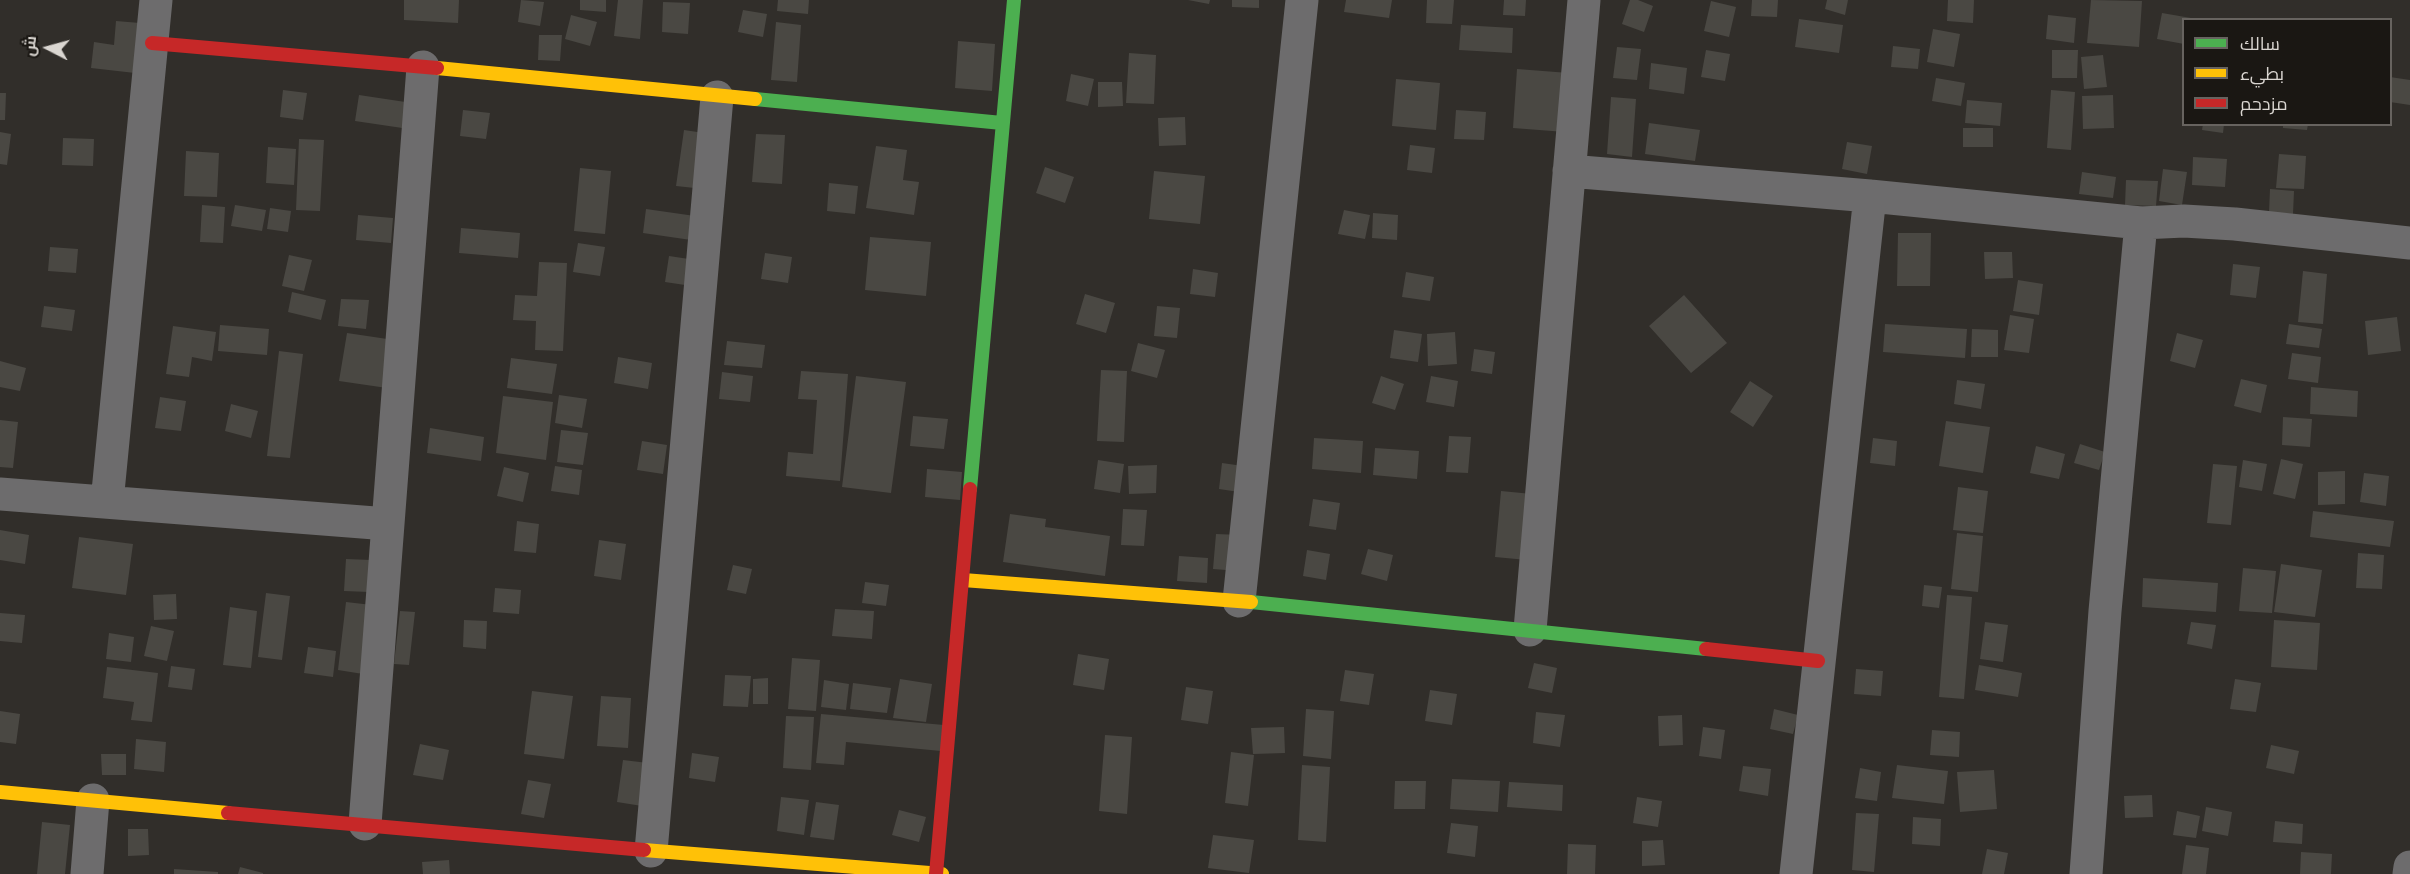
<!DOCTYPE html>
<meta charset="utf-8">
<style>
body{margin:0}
#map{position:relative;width:2410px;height:874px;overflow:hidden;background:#312e2a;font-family:"Roboto Serif",Cairo,serif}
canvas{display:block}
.legend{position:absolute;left:2182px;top:18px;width:210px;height:108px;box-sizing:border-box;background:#1a1713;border:2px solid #67635f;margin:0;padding:8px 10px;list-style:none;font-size:18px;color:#dad6d1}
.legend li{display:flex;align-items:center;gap:12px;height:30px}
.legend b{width:30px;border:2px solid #67635f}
.north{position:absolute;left:18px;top:18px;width:60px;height:60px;-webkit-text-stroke:4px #1a1713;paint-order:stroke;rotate:276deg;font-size:16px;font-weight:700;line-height:24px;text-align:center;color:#dad6d1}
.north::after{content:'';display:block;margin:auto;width:21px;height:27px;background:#dad6d1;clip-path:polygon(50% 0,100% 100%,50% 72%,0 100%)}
</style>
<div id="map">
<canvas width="2410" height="874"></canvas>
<ul class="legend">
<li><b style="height:8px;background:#4caf50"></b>سالك</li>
<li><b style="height:8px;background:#ffc107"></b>بطيء</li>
<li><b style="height:8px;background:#c62828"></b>مزدحم</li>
</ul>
<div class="north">ش</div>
</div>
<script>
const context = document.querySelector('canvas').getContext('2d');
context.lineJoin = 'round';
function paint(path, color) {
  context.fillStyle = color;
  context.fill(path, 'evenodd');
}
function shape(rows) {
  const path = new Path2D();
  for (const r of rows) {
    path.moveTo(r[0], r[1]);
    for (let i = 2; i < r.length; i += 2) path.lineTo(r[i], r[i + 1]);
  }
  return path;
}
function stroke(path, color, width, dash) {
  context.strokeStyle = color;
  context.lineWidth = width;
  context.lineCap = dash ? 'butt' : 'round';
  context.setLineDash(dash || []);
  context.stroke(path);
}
paint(shape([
 [404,0,459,0,458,23,404,20],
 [521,0,544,2,540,26,518,22],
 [580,0,606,0,606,12,580,10],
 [618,0,643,0,640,39,614,36],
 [778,0,809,0,808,14,777,11],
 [1188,0,1210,0,1209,4],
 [1232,0,1259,0,1259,8,1232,7],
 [1346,0,1392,0,1389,18,1344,12],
 [1427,0,1454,0,1452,24,1426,23],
 [1504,0,1526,0,1525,16,1503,15],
 [1630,0,1638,0,1653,6,1644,32,1622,24],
 [1752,0,1778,0,1777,17,1751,16],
 [1827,0,1848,0,1845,15,1825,9],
 [1948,0,1974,0,1973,23,1947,21],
 [2091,0,2142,1,2139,47,2087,43],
 [1711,1,1736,7,1729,37,1704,31],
 [663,2,690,3,688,34,662,32],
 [743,10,767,14,763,37,738,32],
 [2162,13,2191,18,2184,20,2184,44,2157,39],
 [571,15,597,22,590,46,565,39],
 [2048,15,2076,18,2074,43,2046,39],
 [1799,19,1843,25,1839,53,1795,47],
 [116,21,140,23,135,73,91,68,94,42,114,45],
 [776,22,801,25,797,82,771,80],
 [1461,25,1513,28,1512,53,1459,50],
 [1933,29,1960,34,1954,67,1927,62],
 [539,35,562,35,560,61,538,60],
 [958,41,995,44,992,91,955,88],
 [1893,46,1920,49,1918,69,1891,67],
 [1617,47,1641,49,1637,80,1613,78],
 [1706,50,1730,54,1725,81,1701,77],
 [2052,50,2078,50,2077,78,2052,78],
 [1129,53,1156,55,1154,104,1126,103],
 [2103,55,2107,87,2084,89,2081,57],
 [1651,63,1687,68,1684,94,1649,89],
 [1517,69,1569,73,1565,132,1513,128],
 [1071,74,1094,79,1088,106,1066,101],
 [2390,77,2410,80,2410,105,2390,102],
 [1936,78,1965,83,1961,106,1932,101],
 [1396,79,1440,83,1436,130,1392,126],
 [1098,82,1122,82,1123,106,1098,107],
 [283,90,307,93,303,120,280,117],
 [2051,90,2075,92,2071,150,2047,148],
 [0,93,6,93,5,120,0,120],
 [359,95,412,103,409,129,355,121],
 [2113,95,2114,128,2083,129,2082,96],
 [1611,97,1636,99,1632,157,1607,154],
 [1967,100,2002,103,2000,126,1965,123],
 [463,110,490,113,486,139,460,136],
 [1456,110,1486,112,1484,140,1454,139],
 [1185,117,1186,145,1159,146,1158,118],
 [1649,123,1700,130,1695,161,1645,154],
 [2203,124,2224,124,2223,133,2202,130],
 [2283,124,2308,124,2307,130,2283,128],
 [1963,128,1993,128,1993,147,1963,147],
 [684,130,711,134,704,189,676,186],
 [0,132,11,134,7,165,0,164],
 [756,134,785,135,782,184,752,182],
 [63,138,94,139,93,166,62,165],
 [299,139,324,140,320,211,296,210],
 [1847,142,1872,146,1867,174,1842,169],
 [1410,145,1435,148,1432,173,1407,170],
 [876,146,907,150,903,180,919,182,914,215,866,208],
 [268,147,296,149,294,185,266,183],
 [186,151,219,153,217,197,184,196],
 [2279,154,2306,156,2304,189,2276,188],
 [2193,157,2227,159,2225,187,2192,185],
 [1045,167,1074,177,1065,203,1036,193],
 [580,168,611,171,605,234,574,231],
 [2163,169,2187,172,2182,205,2159,201],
 [1154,171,1205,176,1200,224,1149,219],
 [2082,172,2116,177,2113,198,2079,194],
 [2126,180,2158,181,2156,206,2125,205],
 [829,183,858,186,855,214,827,211],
 [2270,189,2294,191,2293,214,2269,213],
 [202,205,225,207,223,243,200,242],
 [235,205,266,210,262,231,231,226],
 [270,208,291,211,288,232,267,229],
 [646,209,695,216,691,240,643,233],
 [1344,210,1370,215,1365,239,1338,234],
 [1373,213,1398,215,1397,240,1372,238],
 [358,215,393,218,391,243,356,240],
 [461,228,520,233,518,258,459,253],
 [1898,233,1931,233,1930,286,1897,286],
 [870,237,931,242,926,296,865,290],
 [578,243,605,247,600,276,573,272],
 [50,247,78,249,76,273,48,271],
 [1984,252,2012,252,2013,278,1985,279],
 [765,253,792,257,788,283,761,279],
 [289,255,312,260,304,291,282,286],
 [669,256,689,259,685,285,665,282],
 [539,262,567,263,563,351,535,350,536,321,513,320,515,295,537,296],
 [2233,264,2260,267,2256,298,2230,295],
 [1193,269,1218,273,1215,297,1190,294],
 [2303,271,2327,274,2323,324,2298,322],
 [1406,272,1434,277,1430,301,1402,297],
 [2018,280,2043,284,2039,315,2013,311],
 [292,292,326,300,321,320,288,312],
 [1085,294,1115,303,1106,333,1076,324],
 [1684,295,1727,343,1691,373,1649,326],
 [341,299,369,300,366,329,338,326],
 [44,306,75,310,72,331,41,327],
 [1157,306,1180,308,1177,338,1154,336],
 [2010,315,2034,319,2029,353,2004,350],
 [2397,317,2401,351,2368,355,2365,321],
 [1885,324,1967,329,1965,358,1883,352],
 [2289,324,2322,329,2319,348,2286,344],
 [220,325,269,329,267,355,218,351],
 [173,326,216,332,212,361,192,357,189,377,166,374],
 [1972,329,1998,330,1998,357,1971,357],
 [1394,330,1422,334,1418,362,1390,358],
 [1455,332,1457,364,1428,366,1427,334],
 [347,333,394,340,387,388,339,381],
 [2177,333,2203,340,2195,368,2170,361],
 [727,341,765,345,762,368,724,365],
 [1138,343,1165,350,1157,378,1131,371],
 [1474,349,1495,352,1492,374,1471,371],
 [279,351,303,354,290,458,267,456],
 [2292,353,2321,357,2318,383,2288,379],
 [618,357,652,363,648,389,614,383],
 [511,358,557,364,552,394,507,388],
 [0,361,26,368,20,391,0,387],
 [1101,370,1127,371,1124,442,1097,441],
 [801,371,848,374,840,481,786,476,788,452,813,454,817,400,798,399],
 [722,372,753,376,750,402,719,399],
 [856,376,906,382,891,493,842,487],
 [1381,376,1404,384,1395,410,1372,403],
 [1431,376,1458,381,1454,407,1426,402],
 [2241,379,2267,385,2261,413,2234,406],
 [1957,380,1985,384,1981,409,1954,404],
 [1750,381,1773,396,1753,427,1730,412],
 [2311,387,2358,391,2357,417,2310,414],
 [559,395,587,399,582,428,555,423],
 [503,396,553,402,546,460,496,453],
 [160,397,186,401,181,431,155,428],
 [231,404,258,411,251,438,225,431],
 [913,416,948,419,944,449,910,446],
 [2283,417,2312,419,2310,447,2282,445],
 [0,420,18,422,13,468,0,467],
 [1946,421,1990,427,1983,473,1939,466],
 [430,428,484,437,481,461,427,453],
 [561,430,588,433,583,465,557,462],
 [1449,436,1471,437,1468,473,1446,472],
 [1314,438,1363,441,1361,473,1312,469],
 [1873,438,1897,441,1895,466,1870,463],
 [642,441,667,445,663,474,637,470],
 [2080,444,2105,452,2099,470,2074,463],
 [2036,446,2065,454,2059,479,2030,473],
 [1375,448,1419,451,1417,479,1373,475],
 [2281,459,2303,464,2295,499,2273,494],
 [1098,460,1124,464,1120,493,1094,489],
 [2243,460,2267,464,2262,491,2239,487],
 [1222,463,1250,467,1246,493,1219,489],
 [2213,464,2237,466,2231,525,2207,523],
 [1157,465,1156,493,1129,494,1128,466],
 [555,466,582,470,579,495,551,491],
 [504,467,529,473,523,502,497,496],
 [927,469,962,472,960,500,925,497],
 [2345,471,2345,504,2318,505,2318,472],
 [2364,473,2389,476,2386,506,2360,502],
 [1958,487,1988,491,1983,533,1953,530],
 [1501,491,1532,494,1527,560,1495,557],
 [1313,499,1340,503,1336,530,1309,526],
 [1123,509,1147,510,1144,546,1121,545],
 [2313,511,2394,521,2390,547,2310,537],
 [1010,514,1046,519,1045,527,1110,536,1105,576,1003,562],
 [517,521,539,524,536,553,514,551],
 [0,530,29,535,25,564,0,560],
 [1957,533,1983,536,1978,592,1951,589],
 [1216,534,1241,535,1239,571,1213,569],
 [79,537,133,544,126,595,72,588],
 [599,540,626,544,621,580,594,576],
 [1368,549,1393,555,1387,581,1361,574],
 [1307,550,1330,554,1326,580,1303,576],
 [2358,553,2384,555,2382,589,2356,588],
 [1179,556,1208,558,1207,583,1177,581],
 [346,559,371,560,369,592,344,591],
 [2281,564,2322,570,2315,617,2274,612],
 [733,565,752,569,746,594,727,590],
 [2243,568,2276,571,2272,613,2239,611],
 [2143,578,2218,583,2216,612,2142,607],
 [865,582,889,585,886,606,862,603],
 [1924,585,1942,587,1939,608,1922,606],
 [495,588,521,590,519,614,493,612],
 [266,593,290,596,282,660,258,657],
 [176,594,177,619,154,620,153,595],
 [1947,595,1972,597,1964,699,1939,697],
 [346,602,372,605,363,674,338,670],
 [230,607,257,611,251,668,223,665],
 [835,609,874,611,872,639,832,636],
 [400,611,415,612,409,665,394,664],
 [0,613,25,615,22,643,0,641],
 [464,620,487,621,486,649,463,647],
 [2274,620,2320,623,2317,670,2271,667],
 [1985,622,2008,625,2003,662,1980,659],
 [2191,622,2216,625,2212,649,2187,644],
 [151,626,174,631,167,661,144,656],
 [109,633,134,637,131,662,106,659],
 [308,647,336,651,333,677,304,673],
 [1078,654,1109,659,1104,690,1073,685],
 [792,658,820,660,816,711,788,709],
 [1534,663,1557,668,1552,693,1528,688],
 [1979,665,2022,673,2018,697,1975,690],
 [171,666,195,669,192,690,168,687],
 [107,667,158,673,152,722,131,720,134,702,103,698],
 [1856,669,1883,671,1881,696,1854,694],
 [1345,670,1374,674,1369,705,1340,701],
 [725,675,751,676,748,707,723,706],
 [768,678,768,704,753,704,753,679],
 [900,679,932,684,926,722,893,718],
 [2235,679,2261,683,2256,712,2230,709],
 [824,680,849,684,846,710,821,707],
 [853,683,891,688,887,713,850,709],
 [1186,687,1213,691,1208,724,1181,720],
 [1430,690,1457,694,1452,725,1425,721],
 [532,691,573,696,564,759,524,754],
 [601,696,631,698,628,748,597,746],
 [1306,709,1334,711,1331,759,1303,756],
 [1774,709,1798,715,1793,734,1770,729],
 [0,711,20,714,16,744,0,742],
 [1536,712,1565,715,1560,747,1533,743],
 [821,714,944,725,941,751,846,742,844,765,816,763],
 [1682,715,1683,745,1659,746,1658,716],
 [786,716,814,717,811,770,783,768],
 [1284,727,1285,753,1253,754,1251,728],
 [1703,727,1725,730,1721,759,1699,756],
 [1932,730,1960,732,1959,757,1930,755],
 [1105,735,1132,737,1127,814,1099,811],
 [136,739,166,742,164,772,134,769],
 [420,744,449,750,443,780,413,775],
 [2271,745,2299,751,2294,774,2266,768],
 [1231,752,1254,755,1248,806,1225,803],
 [692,753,719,757,715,782,689,778],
 [101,754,126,754,126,775,102,775],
 [623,760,648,763,642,806,617,802],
 [1302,765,1330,767,1326,842,1298,840],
 [1897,765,1948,771,1944,804,1892,798],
 [1743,766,1771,769,1768,796,1739,791],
 [1860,768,1881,772,1877,801,1855,798],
 [1994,770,1997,809,1960,812,1957,772],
 [1452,779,1500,781,1498,812,1450,809],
 [528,780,551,784,544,818,521,814],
 [1395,781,1426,781,1425,809,1394,809],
 [1509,782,1563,785,1562,811,1507,807],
 [2152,795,2153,817,2125,818,2124,796],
 [781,797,809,800,804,835,777,831],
 [1637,797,1662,801,1658,827,1633,823],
 [816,802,839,805,834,840,810,837],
 [2206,807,2232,812,2228,836,2202,831],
 [899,810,926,817,919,842,892,835],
 [2177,811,2200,816,2196,838,2173,835],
 [1856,813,1879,814,1874,872,1852,870],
 [1913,817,1941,819,1940,846,1912,844],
 [2275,821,2303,824,2302,844,2273,842],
 [42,822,70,825,65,874,37,874],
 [1451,823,1478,826,1475,857,1447,853],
 [128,829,148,829,149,855,128,856],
 [1213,835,1254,840,1249,873,1208,868],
 [1663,840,1665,865,1642,866,1642,841],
 [1568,844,1596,845,1595,874,1567,874],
 [2186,845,2209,848,2206,874,2182,874],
 [1987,849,2008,853,2004,874,1982,874],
 [2301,852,2332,854,2331,874,2300,874],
 [449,860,450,874,423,874,422,862],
 [240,867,263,873,263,874,238,874],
 [174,869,218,872,218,874,174,874]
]), '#4a4843');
stroke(shape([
 [1569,171,1870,196,2141,223,2184,221,2235,224,2410,243],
 [0,494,388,524],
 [107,502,156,0],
 [1239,601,1302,0],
 [1530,630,1584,0],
 [365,824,423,67],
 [651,851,717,97],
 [87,874,93,800],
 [1796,874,1870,196],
 [2086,874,2105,611,2141,223],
 [2409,874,2410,867]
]), '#6d6c6d', 33);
stroke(shape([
 [755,99,1002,123],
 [970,489,1014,0],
 [1251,602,1706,649]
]), '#4caf50', 14);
stroke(shape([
 [437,68,755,99],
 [963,580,1251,602],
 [0,792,228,813],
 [644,850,942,874]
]), '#ffc107', 14);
stroke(shape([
 [152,43,437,68],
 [1706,649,1818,661],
 [228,813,644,850],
 [936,874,970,489]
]), '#c62828', 14);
</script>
